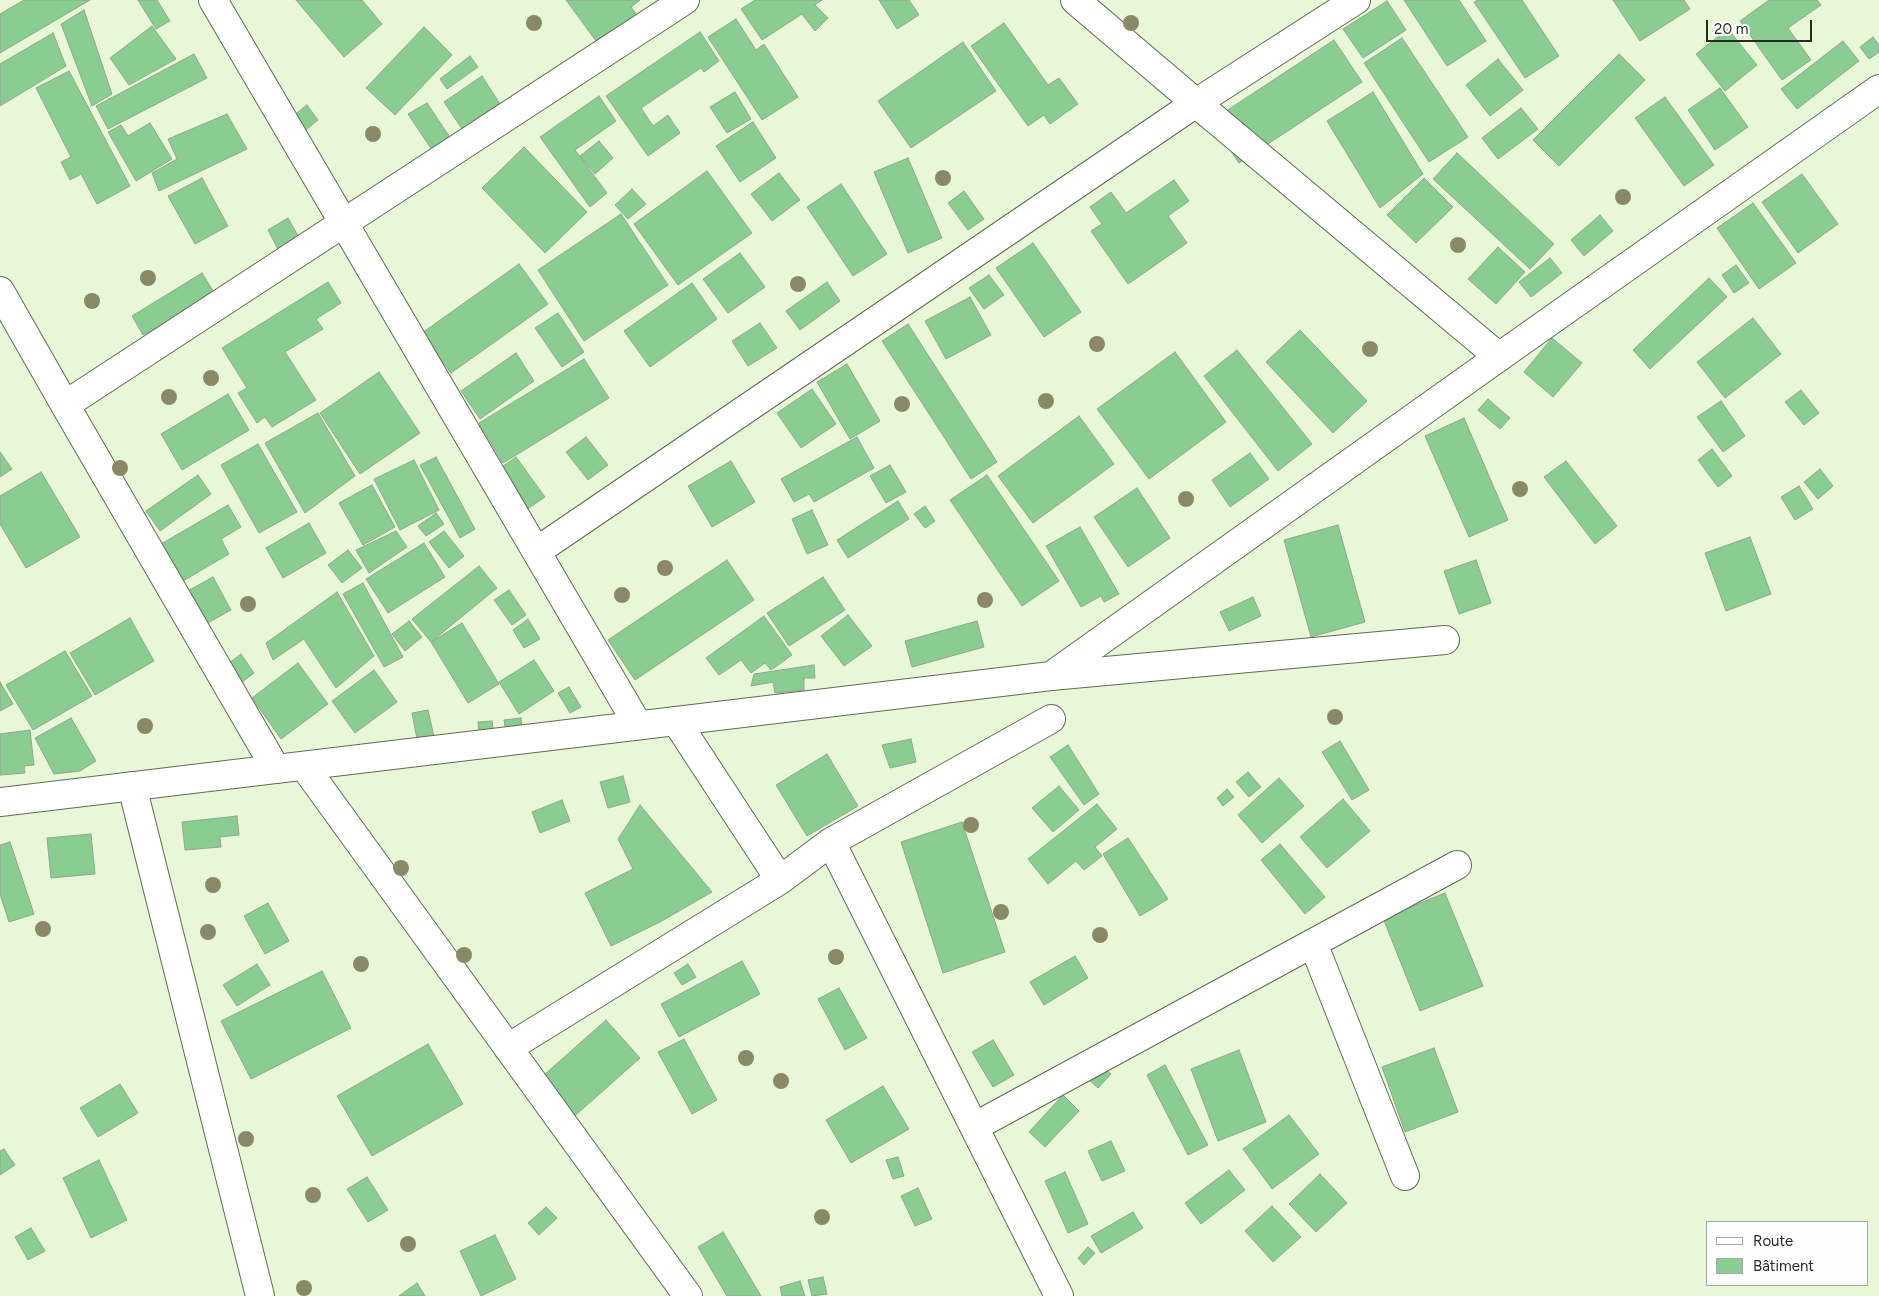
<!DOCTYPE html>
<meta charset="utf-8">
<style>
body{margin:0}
#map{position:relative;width:1879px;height:1296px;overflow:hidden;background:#e9f7d9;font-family:Figtree,sans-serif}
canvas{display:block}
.legend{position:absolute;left:1706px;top:1221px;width:162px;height:65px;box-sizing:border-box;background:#fefefe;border:1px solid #a8aaa6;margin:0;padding:6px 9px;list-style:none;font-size:15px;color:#272c21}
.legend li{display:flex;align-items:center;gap:10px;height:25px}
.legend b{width:25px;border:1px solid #a8aaa6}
.scale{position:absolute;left:1706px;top:20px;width:106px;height:22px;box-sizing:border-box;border:2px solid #272c21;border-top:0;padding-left:6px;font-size:15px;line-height:18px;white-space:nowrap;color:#272c21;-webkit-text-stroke:4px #fefefe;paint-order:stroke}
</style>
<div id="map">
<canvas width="1879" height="1296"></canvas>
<ul class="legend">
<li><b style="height:6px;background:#fff"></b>Route</li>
<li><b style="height:14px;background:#8acd91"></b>Bâtiment</li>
</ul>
<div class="scale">20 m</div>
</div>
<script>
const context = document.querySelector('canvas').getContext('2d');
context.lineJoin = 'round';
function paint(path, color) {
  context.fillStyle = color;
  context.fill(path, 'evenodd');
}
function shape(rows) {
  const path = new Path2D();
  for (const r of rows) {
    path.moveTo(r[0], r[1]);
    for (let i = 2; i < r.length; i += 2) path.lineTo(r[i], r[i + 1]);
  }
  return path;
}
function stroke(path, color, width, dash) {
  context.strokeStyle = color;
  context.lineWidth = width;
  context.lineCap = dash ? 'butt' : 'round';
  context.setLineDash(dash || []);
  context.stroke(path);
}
const building = shape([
 [24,0,90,0,0,53,0,14,24,0],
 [138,0,157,0,170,21,156,29,138,0],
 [296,0,362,0,382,24,344,57,296,0],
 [566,0,640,0,631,7,638,16,599,45,566,0],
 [755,0,822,0,815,5,828,18,815,31,802,14,762,40,741,9,755,0],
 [879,0,909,0,919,15,897,29,879,0],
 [1404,0,1459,0,1486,41,1447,66,1404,0],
 [1478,0,1522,0,1559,56,1525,78,1474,2,1478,0],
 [1613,0,1684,0,1690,9,1640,41,1613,0],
 [1769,0,1817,0,1821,5,1788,28,1811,60,1782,80,1740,21,1769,0],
 [1387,1,1406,30,1363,58,1343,29,1387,1],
 [84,10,112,94,92,106,61,24,84,10],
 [736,19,756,50,764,44,798,97,762,120,708,37,736,19],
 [1004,23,1048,85,1059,78,1078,104,1050,124,1044,115,1028,126,971,46,1004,23],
 [152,26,176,59,129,85,110,58,152,26],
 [424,27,452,55,395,115,366,88,424,27],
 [1728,29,1757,65,1725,91,1696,54,1728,29],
 [700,32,719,61,704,72,701,68,641,108,653,126,668,115,680,133,648,156,606,96,700,32],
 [53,33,66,66,0,106,0,64,53,33],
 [1873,37,1879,45,1879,52,1869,59,1860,47,1873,37],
 [1402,38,1468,137,1429,162,1364,63,1402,38],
 [1334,40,1362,82,1239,163,1211,121,1334,40],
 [1843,41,1859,61,1797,109,1781,89,1843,41],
 [963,42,996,91,911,148,878,101,963,42],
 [194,54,207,78,108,129,96,106,194,54],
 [1619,54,1645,80,1559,166,1533,140,1619,54],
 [470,56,478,67,447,89,440,79,470,56],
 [1498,59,1523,90,1490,116,1466,85,1498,59],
 [69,71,130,186,97,204,81,174,70,180,61,162,71,157,36,88,69,71],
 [482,76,502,107,464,132,444,102,482,76],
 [1720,88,1748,127,1715,150,1688,110,1720,88],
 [735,92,751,119,727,133,710,107,735,92],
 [1373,92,1423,174,1380,208,1327,121,1373,92],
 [599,96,616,121,575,150,607,193,590,207,540,137,599,96],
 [1665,97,1714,165,1684,186,1635,118,1665,97],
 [427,103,453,142,434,153,408,114,427,103],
 [307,105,318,120,300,135,288,120,307,105],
 [1521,108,1538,129,1498,159,1482,138,1521,108],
 [227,114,247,149,159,191,152,173,177,159,168,139,227,114],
 [753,122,776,158,740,182,716,146,753,122],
 [150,123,172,159,136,181,108,132,121,125,128,136,150,123],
 [599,141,613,158,595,174,580,156,599,141],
 [524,147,587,212,545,253,482,188,524,147],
 [1457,153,1554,244,1530,269,1433,179,1457,153],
 [908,158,942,238,908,253,874,172,908,158],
 [707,171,752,233,678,285,634,224,707,171],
 [779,173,800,200,772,221,751,194,779,173],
 [1802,174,1838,224,1798,253,1762,202,1802,174],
 [202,178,228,226,195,244,168,196,202,178],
 [1424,178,1453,207,1416,243,1387,215,1424,178],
 [1174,180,1189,201,1168,216,1187,243,1128,284,1091,231,1102,224,1090,207,1111,192,1126,213,1174,180],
 [841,184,887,254,853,276,807,207,841,184],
 [632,189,646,204,628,219,615,205,632,189],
 [964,191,984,219,968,230,948,203,964,191],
 [1753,203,1796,263,1759,289,1717,228,1753,203],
 [621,214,668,285,584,341,538,270,621,214],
 [1600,215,1613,231,1584,256,1571,240,1600,215],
 [288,218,302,243,281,255,268,230,288,218],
 [1033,243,1081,312,1044,337,996,268,1033,243],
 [1498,247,1525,272,1496,304,1468,279,1498,247],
 [740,253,765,287,728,313,703,279,740,253],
 [1550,258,1562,273,1531,297,1519,282,1550,258],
 [519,264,548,304,451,373,422,333,519,264],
 [1736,265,1749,283,1734,293,1722,275,1736,265],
 [202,273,220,302,165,336,159,326,143,335,132,316,202,273],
 [989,275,1004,295,984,309,969,288,989,275],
 [1709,278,1727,297,1650,369,1633,350,1709,278],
 [328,282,341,303,316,319,323,329,285,352,316,400,272,427,265,417,257,423,238,393,247,388,222,348,328,282],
 [827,282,840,301,800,330,786,311,827,282],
 [692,283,717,319,650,367,624,331,692,283],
 [970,297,991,335,946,359,925,321,970,297],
 [558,313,584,352,562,367,535,328,558,313],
 [1753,318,1781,354,1725,398,1697,362,1753,318],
 [760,323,777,348,748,366,732,341,760,323],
 [908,324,997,462,971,479,882,341,908,324],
 [1300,330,1367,401,1333,433,1266,362,1300,330],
 [1552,338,1582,363,1553,397,1524,372,1552,338],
 [1237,350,1312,444,1278,471,1204,376,1237,350],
 [1175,352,1226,422,1149,479,1097,409,1175,352],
 [516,353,534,381,480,419,461,391,516,353],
 [584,359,609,398,503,463,479,423,584,359],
 [847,364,880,421,850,439,817,382,847,364],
 [379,372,420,433,360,474,320,413,379,372],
 [812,389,836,424,801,448,777,413,812,389],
 [1801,390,1819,413,1804,425,1785,402,1801,390],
 [228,394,249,430,182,470,161,434,228,394],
 [1488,399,1510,418,1500,429,1478,410,1488,399],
 [1721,401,1745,436,1723,452,1697,417,1721,401],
 [318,413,355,476,305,513,265,443,318,413],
 [1079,416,1114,464,1033,523,998,476,1079,416],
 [1464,418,1508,520,1469,537,1425,436,1464,418],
 [586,437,608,465,588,480,566,452,586,437],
 [857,437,874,468,814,502,809,494,794,502,781,479,857,437],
 [258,444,297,512,259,533,221,465,258,444],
 [1712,449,1732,476,1718,487,1698,460,1712,449],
 [0,452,12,469,0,477,0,452],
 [1250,453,1269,479,1230,507,1212,480,1250,453],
 [436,457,475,529,460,538,420,465,436,457],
 [516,457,545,497,523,512,495,472,516,457],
 [414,460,439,510,400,530,374,479,414,460],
 [731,461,755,502,712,527,688,486,731,461],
 [1566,461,1617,526,1595,544,1544,477,1566,461],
 [890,465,906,492,886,503,870,476,890,465],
 [1820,469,1833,486,1818,499,1804,482,1820,469],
 [41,472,80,537,26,568,0,524,0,496,41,472],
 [198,475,211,494,160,531,146,511,198,475],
 [987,475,1059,581,1022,606,950,500,987,475],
 [372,485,395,527,363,545,339,503,372,485],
 [1799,486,1813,509,1795,520,1781,497,1799,486],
 [1137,488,1170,538,1128,567,1094,517,1137,488],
 [898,501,909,519,848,558,837,540,898,501],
 [228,505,241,527,221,539,229,554,171,588,149,551,228,505],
 [925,506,935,521,925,528,914,514,925,506],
 [812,510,828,545,807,554,792,519,812,510],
 [436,513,444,524,426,536,418,526,436,513],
 [309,523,326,553,283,578,266,548,309,523],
 [1338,525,1365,622,1311,637,1284,540,1338,525],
 [1080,527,1119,594,1104,602,1101,596,1081,607,1046,546,1080,527],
 [396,531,407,547,369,573,356,550,396,531],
 [444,531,464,556,449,568,429,542,444,531],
 [1750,537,1771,594,1726,611,1705,553,1750,537],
 [424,543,445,577,388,613,366,579,424,543],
 [348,550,362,568,342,583,328,565,348,550],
 [727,560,754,600,635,680,608,640,727,560],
 [1476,560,1491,603,1459,614,1444,571,1476,560],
 [479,566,497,588,431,642,412,619,479,566],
 [213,577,231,610,195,630,177,597,213,577],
 [823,577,845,610,789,646,767,613,823,577],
 [363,583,403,657,384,667,343,594,363,583],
 [509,590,526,615,512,625,494,600,509,590],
 [337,592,374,656,336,688,304,639,273,660,266,643,337,592],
 [1253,597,1261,616,1229,631,1220,612,1253,597],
 [848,615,872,646,844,666,821,636,848,615],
 [764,616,792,655,771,670,765,663,751,673,741,660,719,675,706,658,764,616],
 [130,618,154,661,95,695,70,653,130,618],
 [528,619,540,639,524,648,513,630,528,619],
 [409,621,422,637,405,651,392,634,409,621],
 [977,621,984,647,912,667,905,641,977,621],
 [462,623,499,684,468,703,431,642,462,623],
 [65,651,92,696,33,730,6,685,65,651],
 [241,654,254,673,229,692,215,674,241,654],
 [534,660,554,691,519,714,499,682,534,660],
 [298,663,328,704,281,739,252,698,298,663],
 [814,665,815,678,804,678,804,690,775,693,773,682,751,686,754,674,814,665],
 [374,670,397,702,355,733,332,701,374,670],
 [0,682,13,704,0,711,0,682],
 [569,687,581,707,570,713,558,693,569,687],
 [428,710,434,737,417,739,412,713,428,710],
 [71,718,96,761,80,771,54,774,35,738,71,718],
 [521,718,522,730,506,732,504,720,521,718],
 [492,721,494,733,479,734,478,722,492,721],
 [30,730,34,765,24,766,25,773,0,775,0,734,30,730],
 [911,739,916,762,890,768,882,745,911,739],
 [1340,741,1369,790,1352,800,1322,752,1340,741],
 [1068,745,1099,794,1084,805,1050,757,1068,745],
 [827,754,858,806,807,836,776,785,827,754],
 [1248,772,1261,787,1249,797,1236,782,1248,772],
 [623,776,630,802,608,808,600,782,623,776],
 [1279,778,1304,806,1262,843,1238,815,1279,778],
 [1059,786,1079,810,1053,832,1032,808,1059,786],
 [1227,789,1234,797,1223,806,1217,798,1227,789],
 [1343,799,1370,831,1327,868,1300,837,1343,799],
 [562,800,570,821,540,833,532,812,562,800],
 [1097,804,1117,829,1095,847,1102,856,1084,870,1076,861,1048,884,1028,859,1097,804],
 [640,805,712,892,660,922,611,946,585,893,633,869,618,839,640,805],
 [237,816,239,835,220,837,221,847,185,850,182,822,237,816],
 [962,822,1005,952,943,973,901,842,962,822],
 [91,834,95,874,51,878,47,838,91,834],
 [1128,838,1168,899,1140,916,1103,854,1128,838],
 [10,842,34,914,9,922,0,894,0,845,10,842],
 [1280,844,1325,897,1305,914,1261,860,1280,844],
 [1445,893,1483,986,1420,1011,1383,918,1445,893],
 [268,903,289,941,265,954,244,916,268,903],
 [1075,956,1088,978,1044,1005,1030,982,1075,956],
 [742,961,760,994,679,1037,661,1004,742,961],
 [257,964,270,985,237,1006,223,985,257,964],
 [688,964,696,977,682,985,674,973,688,964],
 [322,971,351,1028,251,1079,221,1021,322,971],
 [839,988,867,1038,845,1050,818,999,839,988],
 [606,1020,640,1058,569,1121,535,1083,606,1020],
 [684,1039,717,1100,692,1114,658,1052,684,1039],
 [993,1040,1014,1075,993,1087,972,1052,993,1040],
 [428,1044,463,1104,372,1156,337,1096,428,1044],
 [1434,1048,1458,1112,1405,1132,1382,1067,1434,1048],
 [1239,1050,1266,1122,1218,1141,1191,1069,1239,1050],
 [1100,1064,1111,1074,1098,1088,1086,1077,1100,1064],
 [1165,1065,1208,1145,1188,1155,1147,1075,1165,1065],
 [120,1084,138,1113,98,1137,80,1108,120,1084],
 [883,1086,909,1129,851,1163,826,1120,883,1086],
 [1063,1095,1079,1111,1045,1147,1029,1132,1063,1095],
 [1289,1115,1319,1154,1272,1189,1243,1149,1289,1115],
 [1111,1141,1125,1171,1102,1181,1088,1151,1111,1141],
 [4,1149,15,1165,0,1175,0,1151,4,1149],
 [898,1157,904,1176,893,1179,886,1160,898,1157],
 [99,1160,127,1220,91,1238,63,1178,99,1160],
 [1229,1170,1245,1190,1201,1224,1185,1203,1229,1170],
 [1065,1172,1088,1224,1068,1233,1045,1181,1065,1172],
 [1320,1174,1347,1203,1316,1232,1289,1204,1320,1174],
 [367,1177,388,1210,368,1222,347,1189,367,1177],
 [918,1188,932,1219,915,1226,901,1196,918,1188],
 [1272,1206,1301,1237,1273,1262,1245,1231,1272,1206],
 [546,1207,557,1218,539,1235,528,1223,546,1207],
 [1133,1212,1143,1228,1101,1253,1091,1236,1133,1212],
 [31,1228,45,1251,28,1260,15,1237,31,1228],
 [723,1232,761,1296,727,1296,698,1247,723,1232],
 [495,1235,516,1279,481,1296,460,1251,495,1235],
 [1088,1247,1095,1253,1084,1265,1078,1258,1088,1247],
 [823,1277,827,1294,812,1296,808,1280,823,1277],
 [800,1281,805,1296,782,1296,780,1287,800,1281],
 [417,1283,425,1296,399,1296,417,1283]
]);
paint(building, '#8acd91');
stroke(building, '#8fa790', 1);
const street = shape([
 [213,0,638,725],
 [1075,0,1196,103,1499,357],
 [0,291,65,405,276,769],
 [65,405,685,0],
 [537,551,1196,103,1356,0],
 [1051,676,1445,640],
 [676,721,780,880],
 [304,766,688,1296],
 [132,786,260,1296],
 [831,842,1059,1296],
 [1313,943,1405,1176],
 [508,1048,780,880,831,842,1051,719],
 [974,1127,1457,865]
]);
const secondary = shape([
 [0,802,1051,676,1499,357,1879,89]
]);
stroke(street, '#606b52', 30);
stroke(secondary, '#606b52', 30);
stroke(street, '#fff', 28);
stroke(secondary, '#fff', 28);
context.fillStyle = '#8a8967';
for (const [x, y] of [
 [534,23],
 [1131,23],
 [373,134],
 [943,178],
 [1623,197],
 [1458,245],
 [148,278],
 [798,284],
 [92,301],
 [1097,344],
 [1370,349],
 [211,378],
 [169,397],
 [1046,401],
 [902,404],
 [120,468],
 [1520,489],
 [1186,499],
 [665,568],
 [622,595],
 [985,600],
 [248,604],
 [1335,717],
 [145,726],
 [971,825],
 [401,868],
 [213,885],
 [1001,912],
 [43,929],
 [208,932],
 [1100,935],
 [464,955],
 [836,957],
 [361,964],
 [746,1058],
 [781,1081],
 [246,1139],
 [313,1195],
 [822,1217],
 [408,1244],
 [304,1288]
]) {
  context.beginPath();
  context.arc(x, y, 8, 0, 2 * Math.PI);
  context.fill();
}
</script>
